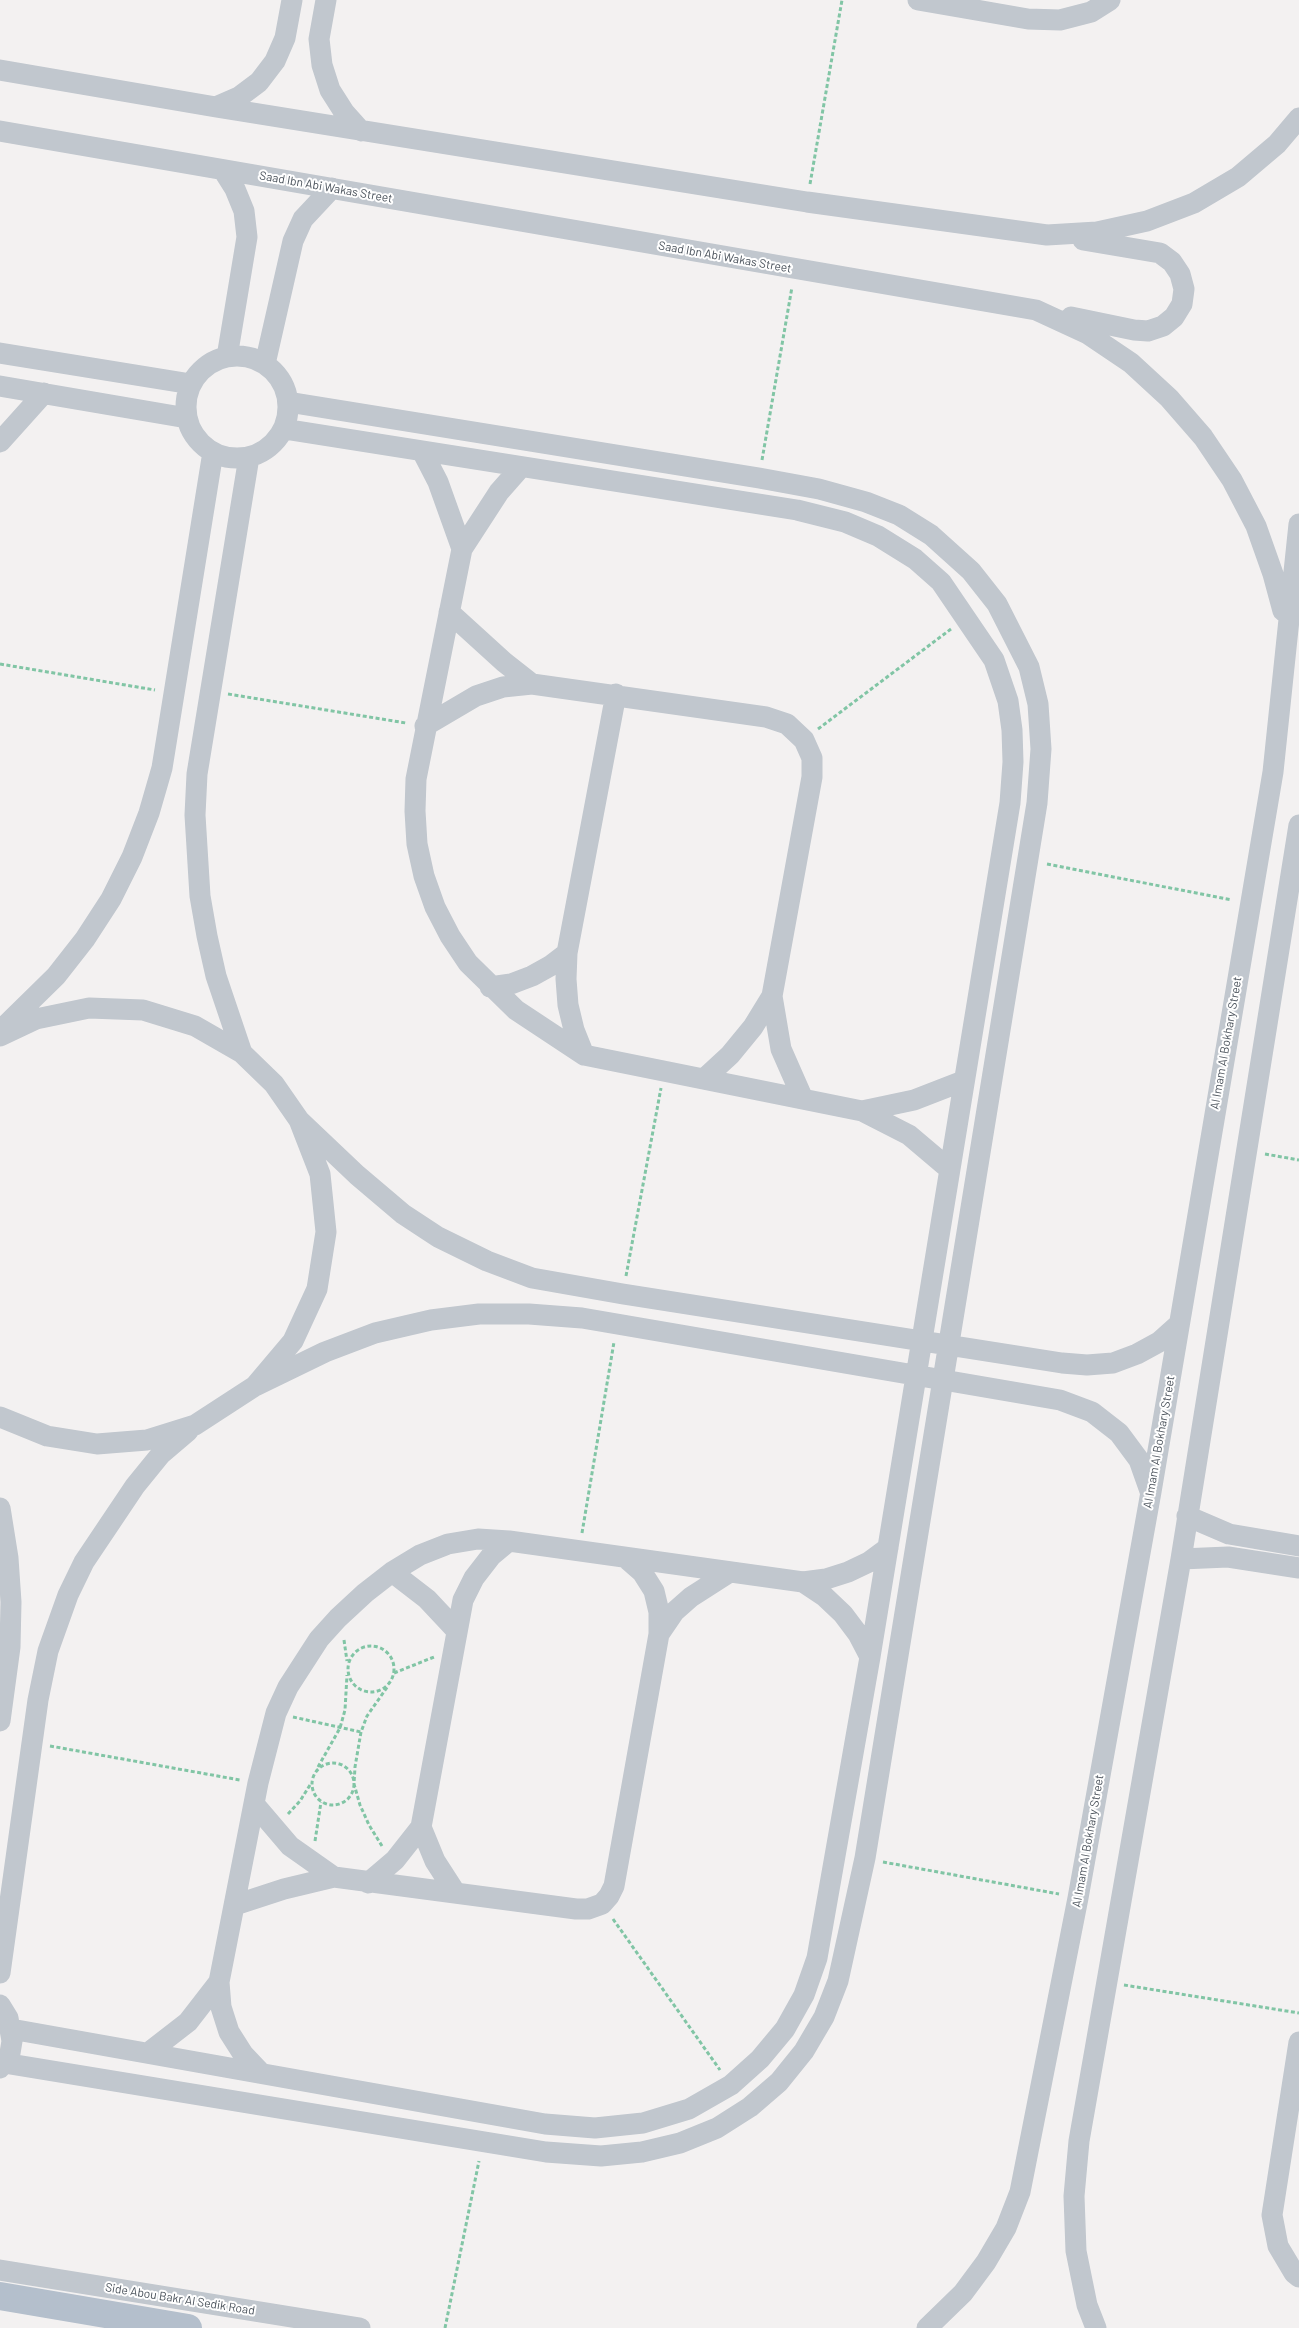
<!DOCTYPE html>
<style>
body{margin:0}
canvas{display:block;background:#f3f1f1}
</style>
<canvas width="1299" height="2328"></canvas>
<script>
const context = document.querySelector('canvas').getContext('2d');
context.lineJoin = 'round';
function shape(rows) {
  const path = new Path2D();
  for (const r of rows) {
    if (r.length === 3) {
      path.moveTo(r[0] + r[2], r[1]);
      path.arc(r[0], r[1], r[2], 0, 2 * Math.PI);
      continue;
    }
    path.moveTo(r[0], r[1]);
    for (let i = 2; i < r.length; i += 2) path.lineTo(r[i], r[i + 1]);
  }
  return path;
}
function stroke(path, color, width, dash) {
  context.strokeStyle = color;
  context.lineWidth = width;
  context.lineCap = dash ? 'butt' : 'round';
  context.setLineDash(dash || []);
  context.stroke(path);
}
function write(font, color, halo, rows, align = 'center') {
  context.font = font + ' Barlow,sans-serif';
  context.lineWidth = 4;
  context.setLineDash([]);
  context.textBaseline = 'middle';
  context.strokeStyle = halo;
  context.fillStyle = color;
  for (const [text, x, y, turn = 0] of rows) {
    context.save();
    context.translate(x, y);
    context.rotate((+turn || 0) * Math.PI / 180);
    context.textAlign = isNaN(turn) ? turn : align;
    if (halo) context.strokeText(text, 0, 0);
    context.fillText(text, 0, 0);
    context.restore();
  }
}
stroke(shape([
 [810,184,842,0],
 [762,460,792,287],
 [0,664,155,690],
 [228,694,406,723],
 [818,729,951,629],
 [1047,864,1232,900],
 [1265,1154,1299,1160],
 [626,1276,661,1088],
 [582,1533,614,1342],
 [344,1640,347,1661],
 [371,1669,23],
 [394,1673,434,1657],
 [293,1717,361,1732],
 [50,1746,240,1780],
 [333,1784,21],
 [318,1767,340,1728,345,1710,347,1675],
 [288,1814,300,1801,310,1785],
 [315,1841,321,1802],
 [382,1846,369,1825,360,1805,354,1784,355,1767,361,1732,367,1716,388,1686],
 [883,1862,1059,1894],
 [613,1919,720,2070],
 [1124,1985,1299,2013],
 [445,2328,479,2161]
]), '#81c5a5', 3, [4, 2.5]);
stroke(shape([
 [326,0,319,39,322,65,330,90,344,112,361,131],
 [918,0,1028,19,1060,20,1091,12,1110,0],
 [0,70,216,107,807,202,1047,235,1097,232,1147,221,1194,203,1238,177,1277,144,1299,118],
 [216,107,239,97,259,82,275,61,285,38,292,0],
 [0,131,1036,310,1088,334,1131,363,1169,398,1203,437,1232,480,1256,526,1273,574,1283,611],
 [223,170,235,189,244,211,247,237,227,357],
 [1071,317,1134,330,1148,331,1163,326,1174,317,1182,304,1184,289,1180,274,1172,262,1160,253,1083,240],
 [0,353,191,384],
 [237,407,51],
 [265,364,293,241,303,219,332,188],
 [0,386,187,418],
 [0,442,44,393],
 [422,451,438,482,462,549],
 [521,467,499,492,462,549,416,779,415,811,417,844,424,876,435,907,450,936,468,963,516,1010,584,1055,862,1111,909,1135,948,1168],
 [449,612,504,662,532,684],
 [425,726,476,696,503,687,532,684,766,717,787,724,804,740,812,758,812,777,772,996,781,1049,803,1099],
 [490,987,511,984,532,976,550,966,567,953],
 [5,1026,56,976,85,939,111,899,132,857,149,813,162,768,213,452],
 [0,1036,36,1019,89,1008,143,1010,195,1026,242,1053,274,1084,299,1120,320,1174,326,1232,317,1289,293,1341,255,1386,195,1425,147,1440,97,1444,47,1436,0,1417],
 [242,1053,216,976,207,936,200,896,195,815,197,774,249,457],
 [584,1055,574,1030,568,1005,566,979,567,953,616,694],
 [704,1079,730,1055,753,1027,772,996],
 [862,1111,914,1100,963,1081],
 [299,1120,357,1175,403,1214,438,1237,487,1261,532,1278,623,1294,1062,1363,1087,1365,1113,1363,1137,1354,1159,1342,1178,1325],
 [255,1386,325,1352,375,1333,431,1320,479,1314,529,1314,582,1318,1060,1400,1092,1412,1119,1433,1139,1460,1150,1491],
 [0,1508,8,1558,11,1602,10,1647,0,1721],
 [1187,1516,1229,1534,1299,1546],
 [1181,1559,1228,1557,1299,1568],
 [392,1572,427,1599,457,1631],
 [803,1582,824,1596,843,1614,858,1634,870,1657],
 [659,1634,674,1612,691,1597,730,1572],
 [255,1805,290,1846,334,1877],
 [421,1827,435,1861,455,1892],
 [368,1883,395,1860,421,1827,463,1600,474,1578,491,1556,509,1541],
 [235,1905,284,1889,334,1877,576,1909,588,1909,602,1904,609,1896,614,1886,659,1634,659,1612,654,1591,642,1572,626,1558],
 [0,1973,38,1700,48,1651,68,1595,84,1562,135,1486,161,1454,188,1431],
 [0,2005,8,2018,12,2041,10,2053,0,2068],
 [11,2029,545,2124,595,2128,643,2123,689,2109,731,2085,760,2059,785,2029,804,1995,817,1958,870,1657,1010,803,1013,762,1012,730,1008,701,994,660,941,582,915,559,878,536,845,522,797,510,284,429],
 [1299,2042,1272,2215,1278,2246,1294,2273,1299,2277],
 [148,2053,188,2022,219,1982],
 [4,2063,546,2152,601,2156,642,2152,680,2143,717,2128,750,2107,779,2082,804,2051,824,2017,838,1981,865,1858,1037,803,1041,749,1038,704,1029,667,997,604,971,571,931,535,899,515,866,502,819,489,759,478,288,402],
 [261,2073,243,2054,229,2032,221,2007,219,1982,258,1783,276,1713,288,1687,319,1639,338,1618,365,1593,392,1572,420,1555,448,1544,478,1539,509,1541,803,1582,826,1579,848,1572,869,1562,888,1548],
 [0,2270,360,2328],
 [927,2328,963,2293,986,2262,1006,2228,1020,2192,1078,1898,1151,1492,1273,772,1299,524],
 [1096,2328,1087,2305,1076,2251,1074,2196,1079,2141,1181,1559,1299,825]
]), '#c1c7ce', 21);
stroke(shape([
 [0,2296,188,2328]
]), '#b4bfcc', 28);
write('12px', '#4b535c', '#fff', [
 ["Saad Ibn Abi Wakas Street",326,187,10],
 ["Saad Ibn Abi Wakas Street",725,257,10],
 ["Al Imam Al Bokhary Street",1226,1043,-80],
 ["Al Imam Al Bokhary Street",1159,1442,-80],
 ["Al Imam Al Bokhary Street",1088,1841,-80],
 ["Side Abou Bakr Al Sedik Road",180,2299,9]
]);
</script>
